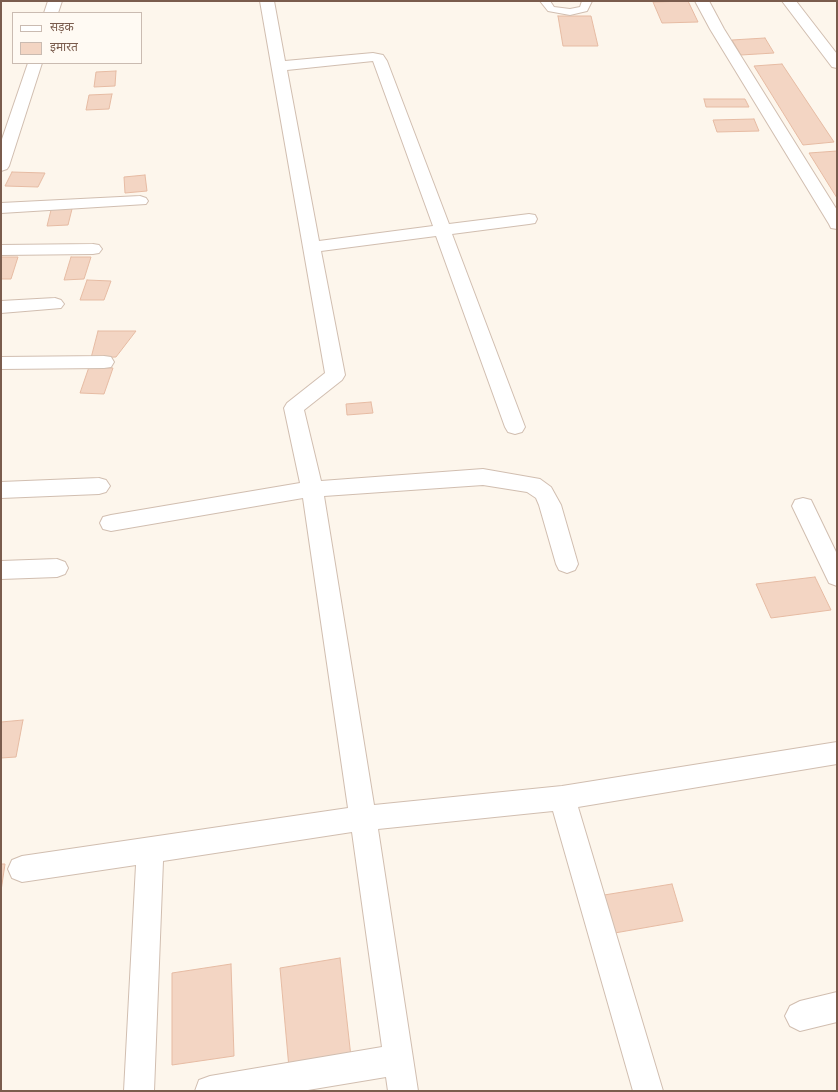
<!DOCTYPE html>
<meta charset="utf-8">
<style>
body{margin:0}
#map{position:relative;width:838px;height:1092px;overflow:hidden;background:#fdf6ec;font-family:Overpass,"Noto Sans Devanagari",sans-serif}
canvas{display:block}
.frame{position:absolute;inset:0;border:2px solid #7a5c4d;pointer-events:none}
.legend{position:absolute;left:12px;top:12px;width:130px;height:52px;box-sizing:border-box;background:#fffaf3;border:1px solid #cabbb1;margin:0;padding:5px 7px;list-style:none;font-size:12px;color:#7a5c4d}
.legend li{display:flex;align-items:center;gap:8px;height:20px}
.legend b{width:20px;border:1px solid #cabbb1}
</style>
<div id="map">
<canvas width="838" height="1092"></canvas>
<div class="frame"></div>
<ul class="legend">
<li><b style="height:5px;background:#fff"></b>सड़क</li>
<li><b style="height:11px;background:#f3d5c3"></b>इमारत</li>
</ul>
</div>
<script>
const context = document.querySelector('canvas').getContext('2d');
context.lineJoin = 'round';
function paint(path, color) {
  context.fillStyle = color;
  context.fill(path, 'evenodd');
}
function shape(rows) {
  const path = new Path2D();
  for (const r of rows) {
    path.moveTo(r[0], r[1]);
    for (let i = 2; i < r.length; i += 2) path.lineTo(r[i], r[i + 1]);
  }
  return path;
}
function stroke(path, color, width, dash) {
  context.strokeStyle = color;
  context.lineWidth = width;
  context.lineCap = dash ? 'butt' : 'round';
  context.setLineDash(dash || []);
  context.stroke(path);
}
const building = shape([
 [688,1,698,22,662,23,653,2,688,1],
 [558,16,591,16,598,46,563,46,558,16],
 [765,38,774,53,741,55,732,40,765,38],
 [782,64,834,142,803,145,754,66,782,64],
 [116,71,115,86,94,87,96,72,116,71],
 [112,94,109,109,86,110,89,95,112,94],
 [704,99,745,99,749,107,706,107,704,99],
 [754,119,759,131,717,132,713,120,754,119],
 [837,151,837,198,809,153,837,151],
 [12,172,45,173,38,187,5,186,12,172],
 [145,175,147,191,125,193,124,177,145,175],
 [73,205,68,225,47,226,52,206,73,205],
 [1,257,18,257,11,279,1,279,1,257],
 [71,257,91,257,84,279,64,280,71,257],
 [87,280,111,281,104,300,80,300,87,280],
 [98,331,136,331,116,357,91,358,98,331],
 [89,367,113,368,104,394,80,393,89,367],
 [371,402,373,413,347,415,346,404,371,402],
 [815,577,831,610,771,618,756,584,815,577],
 [23,720,16,757,1,758,1,722,23,720],
 [1,864,5,864,1,891,1,864],
 [672,884,683,921,609,934,598,896,672,884],
 [340,958,351,1057,289,1068,280,968,340,958],
 [231,964,234,1056,172,1065,172,973,231,964]
]);
paint(building, '#f3d5c3');
stroke(building, '#e6bba3', 1);
const lane = shape([
 [540,1,550,1,554,7,570,9,580,7,582,1,592,1,587,11,570,15,548,11,540,1]
]);
const street = shape([
 [48,1,62,1,58,13,44,13,48,1],
 [260,1,274,1,285,61,373,53,383,55,387,61,449,224,529,214,535,215,537,219,535,223,529,224,452,234,525,427,522,432,515,434,508,432,505,427,436,236,321,251,345,375,342,380,304,410,321,481,483,469,540,479,551,487,561,505,578,564,575,570,567,573,559,570,556,564,539,505,536,498,527,492,483,485,324,496,374,805,562,786,837,742,837,764,578,807,663,1091,633,1091,553,811,378,829,418,1091,388,1091,386,1077,302,1091,195,1091,199,1080,210,1076,382,1047,352,832,163,861,154,1091,124,1091,136,865,22,882,12,878,8,869,12,860,22,856,348,808,303,498,111,531,103,529,100,523,103,517,111,515,300,483,284,408,287,403,325,373,260,1],
 [373,61,433,226,319,241,287,70,373,61],
 [695,1,709,1,724,29,837,210,837,229,831,228,829,224,710,29,695,1],
 [782,1,796,1,837,54,837,68,832,67,782,1],
 [28,63,42,63,9,166,7,169,1,171,1,142,28,63],
 [140,196,146,198,148,201,146,204,1,213,1,203,140,196],
 [93,244,99,245,102,249,99,253,93,254,1,255,1,245,93,244],
 [55,298,61,300,64,304,61,308,1,313,1,301,55,298],
 [104,356,111,357,114,362,111,367,104,368,1,369,1,357,104,356],
 [99,478,106,480,110,486,106,492,99,494,1,498,1,482,99,478],
 [803,498,811,500,837,554,837,586,829,583,792,506,795,500,803,498],
 [57,559,65,562,68,568,65,574,57,577,1,579,1,561,57,559],
 [837,992,837,1022,800,1031,790,1026,785,1016,790,1006,800,1001,837,992]
]);
stroke(lane, '#d1beb0', 2);
stroke(street, '#d1beb0', 2);
paint(lane, '#fff');
paint(street, '#fff');
</script>
